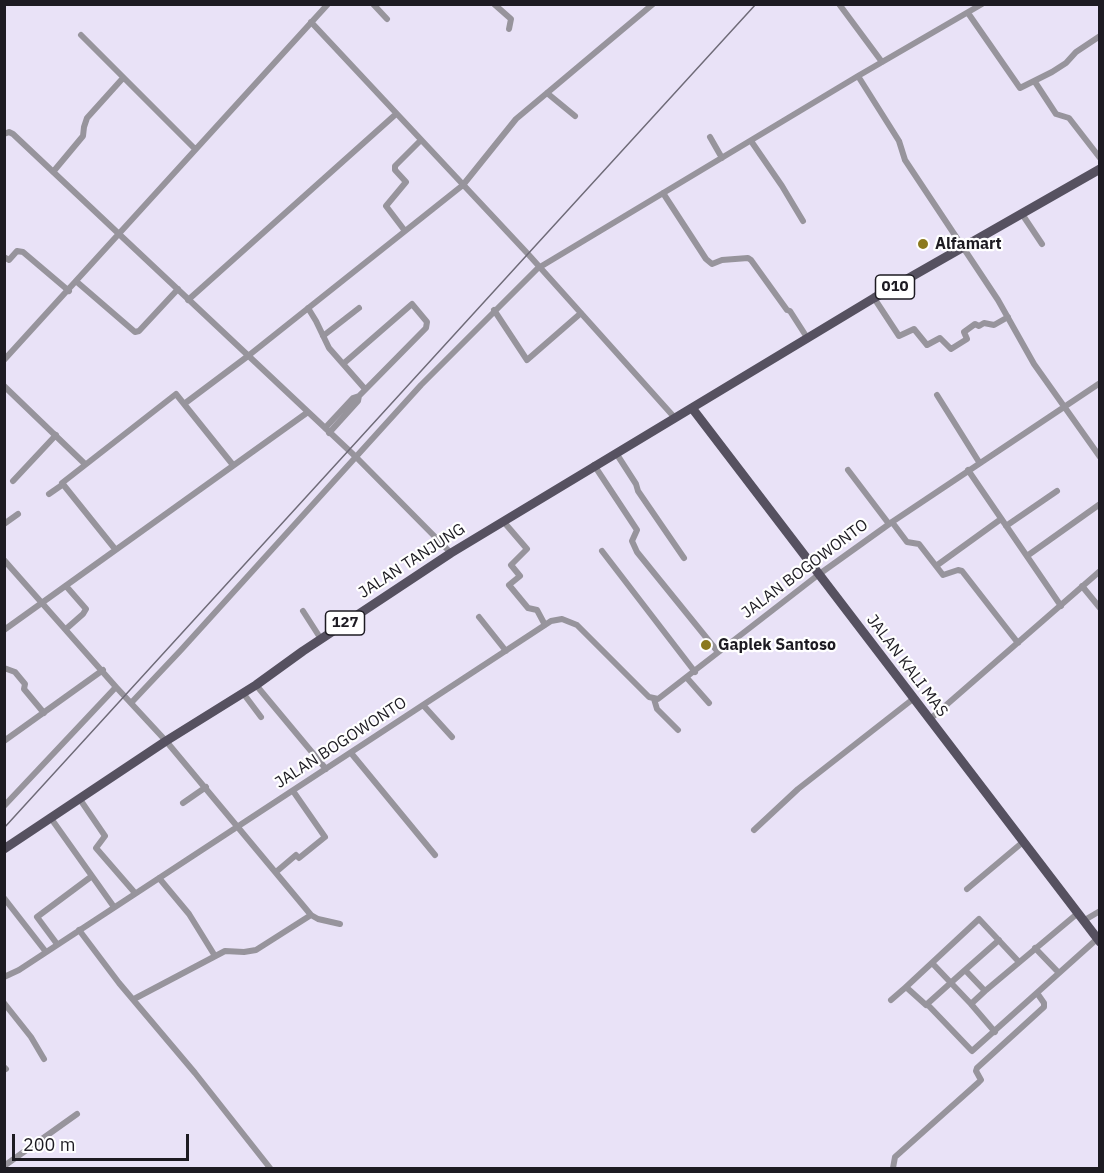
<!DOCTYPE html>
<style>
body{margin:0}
#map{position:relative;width:1104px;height:1173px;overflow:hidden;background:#e9e2f7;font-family:"IBM Plex Sans",sans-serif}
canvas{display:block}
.frame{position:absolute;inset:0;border:6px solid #1d1b22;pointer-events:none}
.scale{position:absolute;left:12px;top:1134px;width:177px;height:27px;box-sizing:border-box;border:3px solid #1d1b22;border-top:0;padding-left:8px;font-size:18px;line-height:21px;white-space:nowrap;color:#1d1b22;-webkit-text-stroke:4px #fff;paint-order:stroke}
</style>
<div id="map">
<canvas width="1104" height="1173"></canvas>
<div class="frame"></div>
<div class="scale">200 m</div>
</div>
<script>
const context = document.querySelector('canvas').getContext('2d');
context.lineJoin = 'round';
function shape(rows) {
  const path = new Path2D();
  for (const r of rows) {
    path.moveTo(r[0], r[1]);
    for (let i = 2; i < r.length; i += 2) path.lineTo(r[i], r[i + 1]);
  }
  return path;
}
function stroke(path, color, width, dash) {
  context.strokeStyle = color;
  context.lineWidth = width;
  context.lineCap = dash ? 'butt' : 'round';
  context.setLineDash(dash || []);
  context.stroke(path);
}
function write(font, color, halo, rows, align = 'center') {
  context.font = font + ' "IBM Plex Sans",sans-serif';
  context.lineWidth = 4.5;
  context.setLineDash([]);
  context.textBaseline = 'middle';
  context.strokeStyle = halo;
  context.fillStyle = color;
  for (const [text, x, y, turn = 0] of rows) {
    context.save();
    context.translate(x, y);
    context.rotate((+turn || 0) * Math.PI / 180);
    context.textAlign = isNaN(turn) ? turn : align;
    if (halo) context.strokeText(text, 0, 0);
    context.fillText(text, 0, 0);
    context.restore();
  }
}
stroke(shape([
 [373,4,387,19],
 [494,4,511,19,509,29],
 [839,4,882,62],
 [968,13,1020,88,1052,72,1066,63,1076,52,1100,36],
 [311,22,528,254,675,418],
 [81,35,195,149],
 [858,76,899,141,905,160,998,300,1034,364,1100,457],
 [1035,82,1056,114,1069,118,1100,158],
 [547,93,575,116],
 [4,134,9,132,13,134,119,234,356,457,451,553],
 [710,137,722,158],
 [751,141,782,186,803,221],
 [53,172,83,136,84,127,87,118,123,78],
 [663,193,706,259,712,264,722,260,748,258,751,260,787,310,790,311,808,339],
 [1022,214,1042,244],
 [405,231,386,206,406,182,395,170,395,166,420,141],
 [4,257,9,260,17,251,23,252,69,291],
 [540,267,858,76,982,4],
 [77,282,135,332,139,331,178,289],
 [874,298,899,336,914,329,927,345,940,338,951,349,967,339,964,332,975,324,979,326,984,323,994,325,1008,317],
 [188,300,396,114],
 [308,308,316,321,329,348,365,389],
 [494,310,527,360,581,313],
 [323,336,359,308],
 [4,360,328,4],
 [4,386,85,464],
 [937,395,979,462],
 [184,404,248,356,463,185,516,119,653,4],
 [325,428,353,398,359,396,426,328,427,322,412,304,343,364],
 [329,433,358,401,359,396],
 [616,453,636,484,638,491,684,558],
 [594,465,637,530,632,541,637,552,718,652],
 [848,470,889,524],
 [968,470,1061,606],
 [13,481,56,435],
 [49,494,62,485],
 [503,521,527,549,511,565,520,576,509,585,528,608,537,610,545,625],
 [892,522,907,542,919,544,943,575,958,570,962,571,1018,643],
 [4,524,18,514],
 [1006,526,1057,491],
 [115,549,62,483,176,394,233,465],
 [602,551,695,672],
 [1027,556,1100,504],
 [4,560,116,687,166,741,311,915,318,919,340,924],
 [936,566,1001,519],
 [66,586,86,609,83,614,66,629],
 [1082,586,1100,608],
 [303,611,321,639],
 [479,617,506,651],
 [4,630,308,412],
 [4,668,15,672,25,684,24,689,44,713],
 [687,678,709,703],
 [256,685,326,769],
 [243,693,261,717],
 [654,699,657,709,678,730],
 [131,703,181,650,421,385,539,267],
 [423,705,452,737],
 [929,720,1100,571],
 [4,741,103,670],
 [351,753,435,855],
 [79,798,105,836,96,848,135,893],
 [183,803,206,787],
 [4,806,116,687],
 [50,817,114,907],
 [754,830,798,789,913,699],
 [276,872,296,855,299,858,325,837,293,791],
 [159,878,189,914,215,956],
 [967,889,1023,842],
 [4,898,46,952],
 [1083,921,1100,911],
 [79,930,119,983,195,1073,270,1168],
 [57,944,37,917,92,876],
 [1035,948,1059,973],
 [1019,962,979,919,906,987,926,1005,965,970,985,991,1078,913],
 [933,964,971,1004],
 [965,970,999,940],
 [4,977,19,970,551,621,562,619,577,625,649,697,658,699,818,575,892,522,1100,383],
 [985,991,971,1004,995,1032],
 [134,999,225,951,244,952,256,950,311,915],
 [891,1000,906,987],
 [4,1003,31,1037,44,1059],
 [927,1004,972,1051,1097,939],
 [4,1067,6,1069],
 [4,1166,77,1114],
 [893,1168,895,1157,979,1082,981,1080,976,1071,977,1068,1044,1007,1044,1003,1037,993]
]), '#97949c', 6);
stroke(shape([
 [692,408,1100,942],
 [4,849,166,741,256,685,303,651,451,553,874,298,1100,169]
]), '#565160', 9);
stroke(shape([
 [4,828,756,4]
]), '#6f6b78', 1.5);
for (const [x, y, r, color] of [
 [923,244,6,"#8b791e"],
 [706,645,6,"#8b791e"]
]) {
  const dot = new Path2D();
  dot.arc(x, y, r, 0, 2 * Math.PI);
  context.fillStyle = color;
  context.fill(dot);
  stroke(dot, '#fff', 2);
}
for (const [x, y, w] of [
 [895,287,39],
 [345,623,39]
]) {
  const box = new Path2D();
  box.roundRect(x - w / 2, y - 12, w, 24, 4.5);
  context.fillStyle = '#fff';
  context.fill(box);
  stroke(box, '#1d1b22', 1.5);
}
write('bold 15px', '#1d1b22', null, [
 ["010",895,287],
 ["127",345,623]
]);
write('bold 16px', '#1d1b22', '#fff', [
 ["Alfamart",935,244],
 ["Gaplek Santoso",718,645]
], 'left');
write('16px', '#1d1b22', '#fff', [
 ["JALAN TANJUNG",412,561,-33],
 ["JALAN BOGOWONTO",805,569,-37],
 ["JALAN KALI MAS",907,666,53],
 ["JALAN BOGOWONTO",341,743,-33]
]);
</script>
